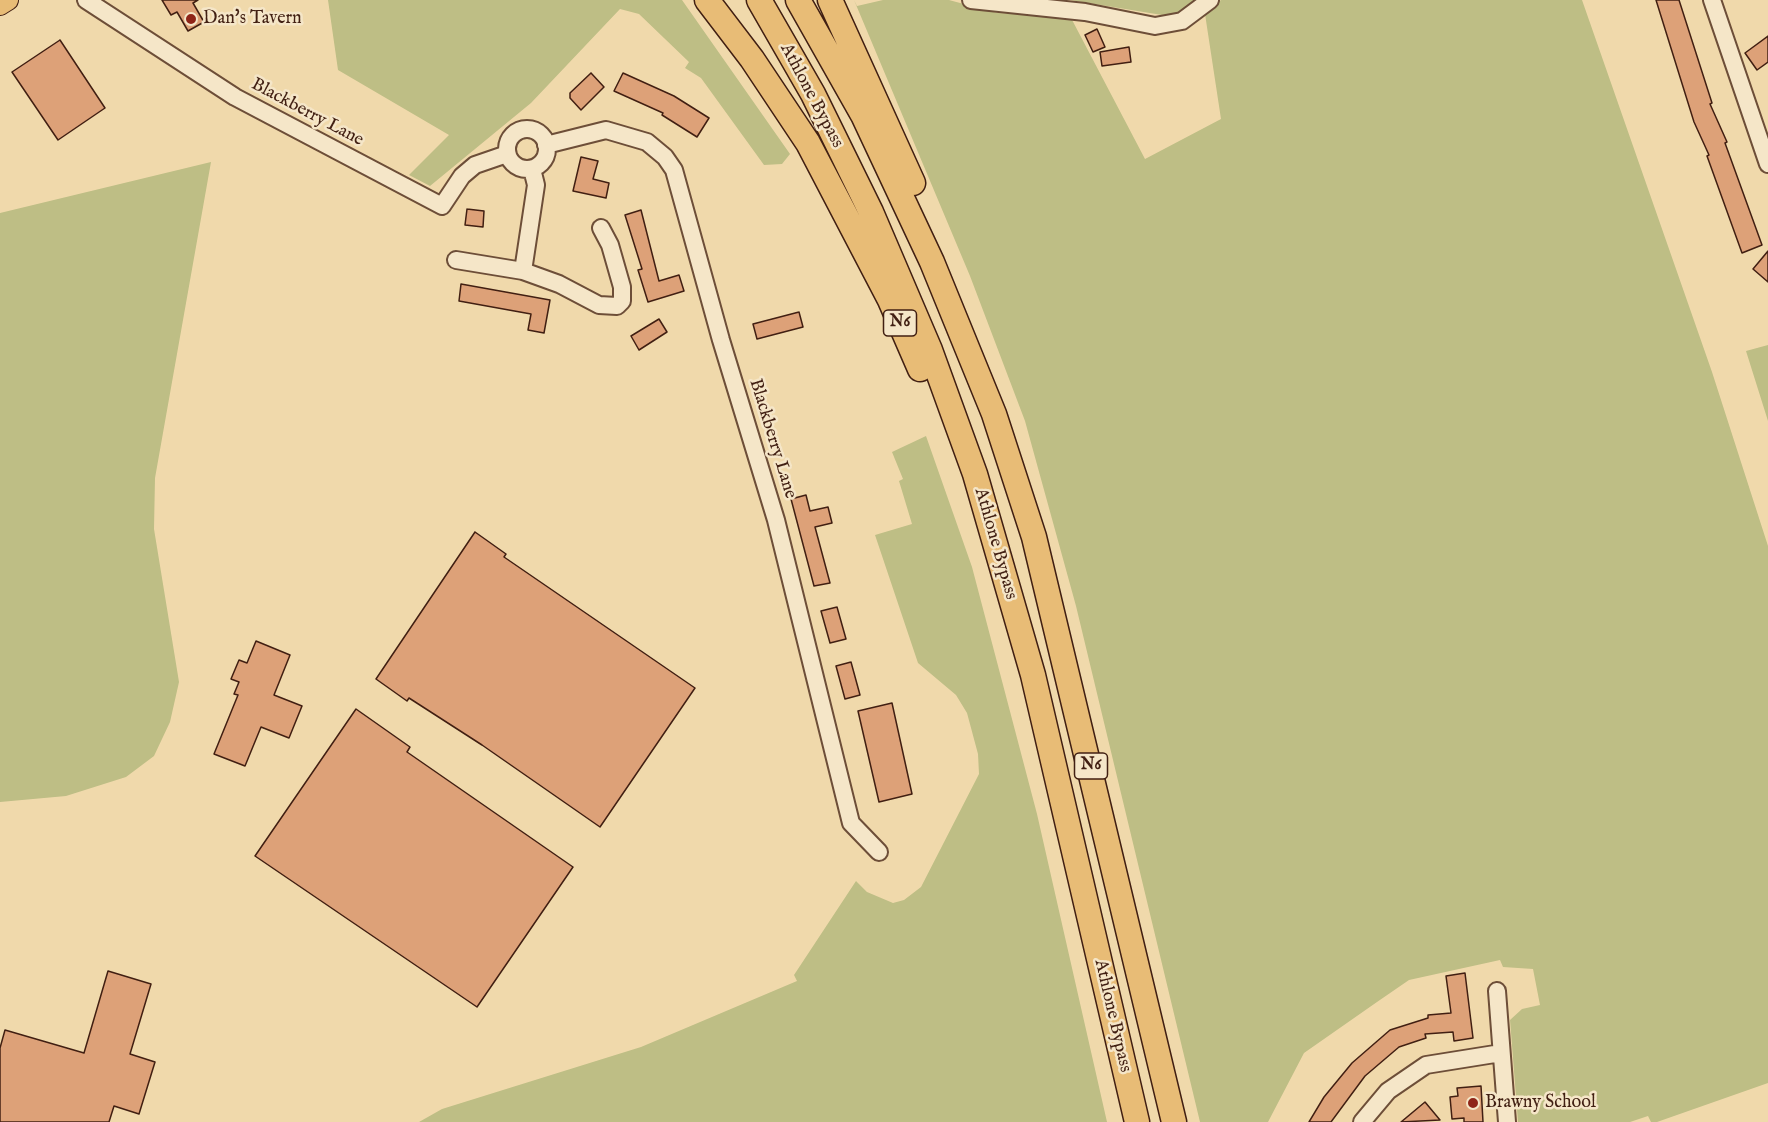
<!DOCTYPE html>
<style>
body{margin:0}
canvas{display:block;background:#f0d9ab}
</style>
<canvas width="1768" height="1122"></canvas>
<script>
const context = document.querySelector('canvas').getContext('2d');
context.lineJoin = 'round';
function paint(path, color) {
  context.fillStyle = color;
  context.fill(path, 'evenodd');
}
function shape(rows) {
  const path = new Path2D();
  for (const r of rows) {
    if (r.length === 3) {
      path.moveTo(r[0] + r[2], r[1]);
      path.arc(r[0], r[1], r[2], 0, 2 * Math.PI);
      continue;
    }
    path.moveTo(r[0], r[1]);
    for (let i = 2; i < r.length; i += 2) path.lineTo(r[i], r[i + 1]);
  }
  return path;
}
function stroke(path, color, width, dash) {
  context.strokeStyle = color;
  context.lineWidth = width;
  context.lineCap = dash ? 'butt' : 'round';
  context.setLineDash(dash || []);
  context.stroke(path);
}
function write(font, color, halo, rows, align = 'center') {
  context.font = font + ' "IM FELL English",serif';
  context.lineWidth = 5;
  context.setLineDash([]);
  context.textBaseline = 'middle';
  context.strokeStyle = halo;
  context.fillStyle = color;
  for (const [text, x, y, turn = 0] of rows) {
    context.save();
    context.translate(x, y);
    context.rotate((+turn || 0) * Math.PI / 180);
    context.textAlign = isNaN(turn) ? turn : align;
    if (halo) context.strokeText(text, 0, 0);
    context.fillText(text, 0, 0);
    context.restore();
  }
}
paint(shape([
 [328,0,682,0,790,154,782,164,764,165,701,78,685,68,689,62,639,14,620,9,531,103,430,186,409,175,449,135,338,70],
 [854,0,857,6,883,0,949,0,997,13,1070,16,1145,159,1221,119,1205,14,1221,0,1582,0,1712,372,1768,546,1768,1083,1657,1122,1651,1122,1648,1116,1630,1122,1518,1122,1510,1020,1522,1009,1540,1005,1533,969,1503,967,1500,960,1409,980,1377,1002,1304,1053,1268,1122,1200,1122,1076,606,1025,421,970,276],
 [1070,0,1198,0,1179,13,1162,15],
 [211,162,155,478,154,529,179,682,170,722,154,756,126,777,66,796,0,802,0,213],
 [1768,345,1768,421,1746,351],
 [926,436,972,567,1037,814,1107,1122,419,1122,442,1109,641,1047,797,981,794,975,856,881,867,892,893,903,904,900,921,887,979,774,978,754,967,713,956,695,918,663,875,535,912,524,899,481,903,479,892,452]
]), '#bebe85');
const building = shape([
 [162,0,198,0,193,3,204,22,188,31,177,12,171,15,162,0],
 [1656,0,1679,0,1712,103,1710,104,1727,142,1725,143,1762,245,1742,253,1707,156,1709,155,1694,122,1656,0],
 [1097,29,1105,47,1093,52,1085,35,1097,29],
 [1768,36,1768,62,1757,70,1745,53,1768,36],
 [60,40,105,108,58,140,12,72,60,40],
 [1129,47,1131,62,1102,66,1100,52,1129,47],
 [591,73,604,87,581,110,570,98,570,93,591,73],
 [623,73,674,96,709,118,697,137,662,115,663,113,614,91,623,73],
 [581,157,598,161,593,179,609,183,606,198,573,191,581,157],
 [467,209,484,211,483,227,465,225,467,209],
 [641,210,659,281,679,275,684,291,648,302,638,270,642,269,625,215,641,210],
 [1768,251,1768,282,1753,269,1768,251],
 [461,284,550,300,544,333,528,330,531,314,459,301,461,284],
 [799,312,803,327,757,339,753,324,799,312],
 [659,319,667,332,639,350,631,336,659,319],
 [806,495,810,511,828,507,832,523,815,527,830,583,814,586,791,499,806,495],
 [475,532,506,554,504,557,695,688,600,827,482,745,409,698,407,701,376,679,475,532],
 [837,607,846,639,830,643,821,611,837,607],
 [256,641,290,655,274,695,302,706,289,738,261,727,245,766,214,754,238,695,234,694,239,682,231,679,239,660,247,663,256,641],
 [851,662,860,695,845,699,836,666,851,662],
 [892,703,912,794,879,802,858,711,892,703],
 [356,709,410,747,407,752,573,867,477,1007,255,856,356,709],
 [108,971,151,984,130,1054,155,1062,139,1114,114,1106,109,1122,0,1122,0,1048,5,1030,84,1053,108,971],
 [1465,973,1473,1038,1454,1041,1453,1032,1425,1034,1426,1038,1399,1047,1365,1076,1331,1122,1309,1122,1324,1097,1352,1063,1390,1030,1428,1018,1428,1015,1451,1013,1446,976,1465,973],
 [1481,1086,1483,1122,1464,1122,1464,1118,1452,1119,1450,1097,1458,1096,1457,1088,1481,1086],
 [1425,1102,1440,1120,1401,1122,1425,1102]
]);
paint(building, '#dda178');
stroke(building, '#411f12', 1.5);
const minor = shape([
 [86,0,235,97,442,206,462,176,475,165,507,154],
 [971,0,1085,12,1155,26,1182,21,1210,0],
 [1712,0,1768,164],
 [527,149,20],
 [546,145,606,130,647,142,665,157,674,170,721,340,776,520,851,823,879,852],
 [456,260,523,271,536,185,532,169],
 [523,271,559,284,599,305,617,306,622,301,622,287,610,245,601,228],
 [1497,991,1507,1122],
 [1362,1122,1388,1091,1426,1065,1501,1053]
]);
const major = shape([
 [0,5,8,0]
]);
const highway = shape([
 [707,0,752,59,808,143,890,300,920,369],
 [759,0,813,94,871,212,930,350,975,474,1033,675,1137,1122],
 [798,0,863,115,932,262,994,414,1034,537,1174,1122],
 [830,0,913,183]
]);
stroke(minor, '#6d4e38', 20);
stroke(major, '#411f12', 22);
stroke(highway, '#411f12', 27);
stroke(minor, '#f5e6c8', 16);
stroke(major, '#e8bc76', 20);
stroke(highway, '#e8bc76', 24);
for (const [x, y, r, color] of [
 [191,19,6,"#8f2418"],
 [1473,1103,6,"#8f2418"]
]) {
  const dot = new Path2D();
  dot.arc(x, y, r, 0, 2 * Math.PI);
  context.fillStyle = color;
  context.fill(dot);
  stroke(dot, '#f5e6c8', 2);
}
for (const [x, y, w] of [
 [900,323,33],
 [1091,766,33]
]) {
  const box = new Path2D();
  box.roundRect(x - w / 2, y - 13, w, 26, 4.5);
  context.fillStyle = '#f5e6c8';
  context.fill(box);
  stroke(box, '#411f12', 1.5);
}
write('bold 16px', '#411f12', null, [
 ["N6",900,323],
 ["N6",1091,766]
]);
write('18px', '#411f12', '#f5e6c8', [
 ["Dan's Tavern",203,19],
 ["Brawny School",1485,1103]
], 'left');
write('18px', '#411f12', '#f5e6c8', [
 ["Athlone Bypass",811,96,62],
 ["Blackberry Lane",307,113,28],
 ["Blackberry Lane",772,439,73],
 ["Athlone Bypass",995,544,74],
 ["Athlone Bypass",1112,1016,77]
]);
</script>
